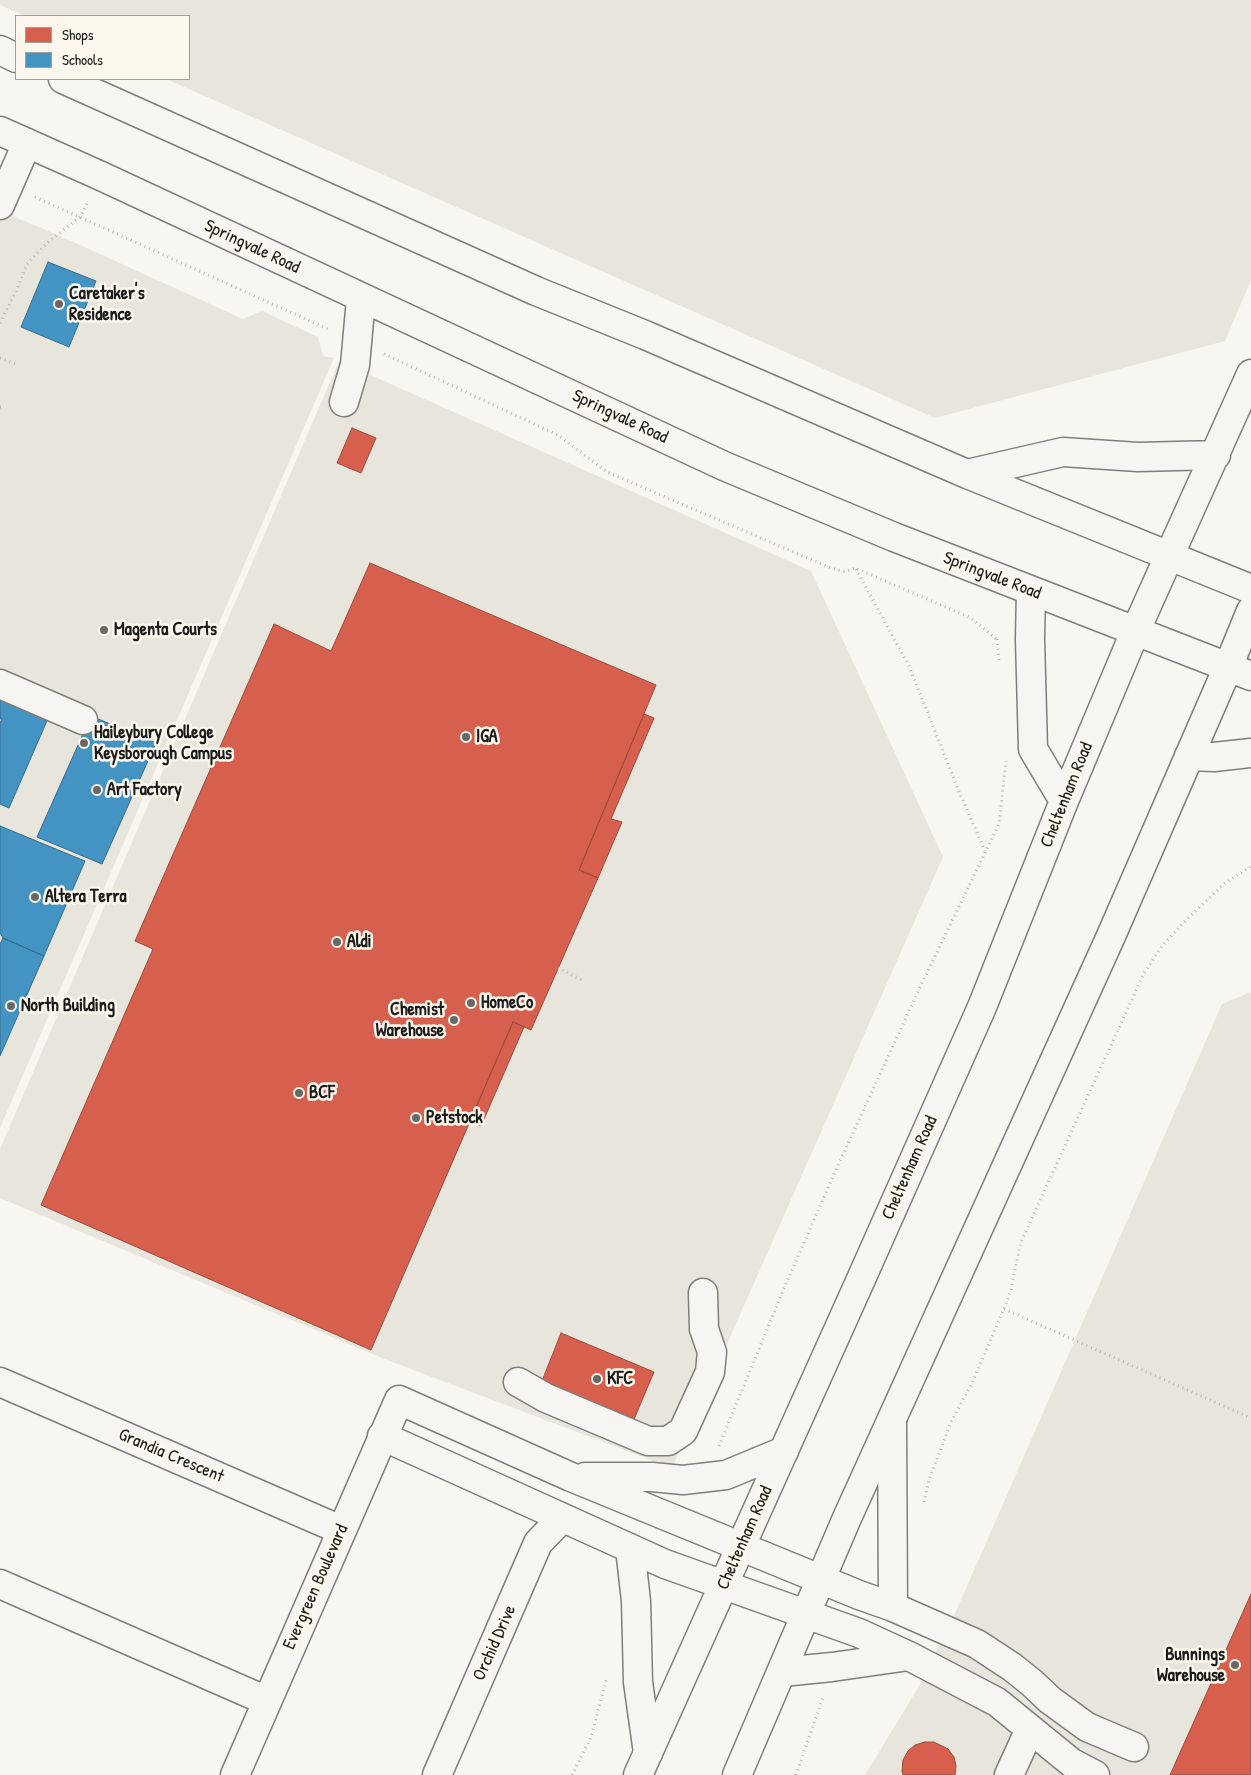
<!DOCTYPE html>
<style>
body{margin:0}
#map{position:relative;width:1251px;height:1775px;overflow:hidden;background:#f8f6f0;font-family:"Patrick Hand",sans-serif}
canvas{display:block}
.legend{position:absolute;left:15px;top:15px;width:175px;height:65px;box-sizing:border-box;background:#fbf7ec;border:1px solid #a29f99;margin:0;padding:6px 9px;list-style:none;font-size:15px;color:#1c1c1c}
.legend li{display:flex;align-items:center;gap:10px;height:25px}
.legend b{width:25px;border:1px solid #a29f99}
</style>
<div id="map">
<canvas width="1251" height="1775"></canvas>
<ul class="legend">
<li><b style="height:14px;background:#d6604d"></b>Shops</li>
<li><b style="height:14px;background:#4393c3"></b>Schools</li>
</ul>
</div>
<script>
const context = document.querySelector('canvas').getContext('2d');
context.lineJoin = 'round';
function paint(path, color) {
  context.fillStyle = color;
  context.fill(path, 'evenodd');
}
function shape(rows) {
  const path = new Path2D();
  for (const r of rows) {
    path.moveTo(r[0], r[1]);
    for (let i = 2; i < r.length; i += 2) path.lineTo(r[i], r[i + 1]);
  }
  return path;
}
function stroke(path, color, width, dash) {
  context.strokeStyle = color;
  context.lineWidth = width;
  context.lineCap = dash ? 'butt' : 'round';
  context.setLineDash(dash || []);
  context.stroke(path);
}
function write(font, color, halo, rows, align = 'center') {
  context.font = font + ' "Patrick Hand",sans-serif';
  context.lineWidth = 5;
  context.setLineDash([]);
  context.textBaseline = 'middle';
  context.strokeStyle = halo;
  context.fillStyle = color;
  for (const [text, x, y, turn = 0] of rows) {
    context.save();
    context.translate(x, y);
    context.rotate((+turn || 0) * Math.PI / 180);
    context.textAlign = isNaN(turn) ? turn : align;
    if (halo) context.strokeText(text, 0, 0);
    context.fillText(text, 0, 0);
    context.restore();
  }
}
paint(shape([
 [0,0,1251,0,1251,280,1225,341,935,418,166,79,189,79,189,16,25,16,0,5],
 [0,211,58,235,243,319,262,311,318,337,323,356,334,358,0,1128],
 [339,361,811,571,943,857,672,1468,382,1358,0,1198,0,1149],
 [1251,992,1251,1775,865,1775,918,1688,957,1609,1222,1004]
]), '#e8e5dd');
const shops = shape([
 [352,428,376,438,361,473,337,463,352,428],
 [370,563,656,685,579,870,598,878,531,1030,513,1022,371,1350,41,1205,153,949,135,941,274,624,331,651,370,563],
 [644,714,654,718,611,819,622,822,598,878,579,870,644,714],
 [513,1022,524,1027,481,1126,470,1121,513,1022],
 [561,1333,654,1372,632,1424,540,1386,561,1333],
 [1251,1594,1251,1775,1170,1775,1187,1737,1251,1594],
 [925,1742,934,1742,948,1749,954,1757,956,1766,955,1775,903,1775,902,1771,903,1760,908,1751,915,1745,925,1742]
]);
paint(shops, '#d6604d');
stroke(shops, '#9e4c3e', 1);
const schools = shape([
 [48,262,96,281,69,347,21,327,48,262],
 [0,694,50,714,9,808,0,804,0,723,2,719,0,719,0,694],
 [91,716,156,743,102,864,37,837,91,716],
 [0,826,85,861,44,956,3,938,0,933,0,826],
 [3,938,44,956,0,1056,0,944,3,938]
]);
paint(schools, '#4393c3');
stroke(schools, '#376f91', 1);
const minor = shape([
 [0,205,27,143],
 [344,402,355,365,361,299],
 [0,684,83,720],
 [0,1382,341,1530],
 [518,1382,546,1398,648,1441,668,1441,683,1431,710,1372,712,1352,704,1329,703,1293],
 [892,1420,893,1607],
 [382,1436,665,1564,859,1633,909,1656,997,1702,1072,1763,1095,1775],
 [585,1477,652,1477,683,1480,726,1475,784,1451],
 [630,1548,636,1601,638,1682,648,1753],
 [0,1584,267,1701],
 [782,1672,832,1667,909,1656],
 [235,1775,399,1400,571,1477,859,1595,893,1607,977,1644,1012,1667,1032,1683,1050,1700,1087,1727,1134,1747],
 [437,1775,538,1543,562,1518],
 [1009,1775,1030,1729]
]);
const major = shape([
 [1031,591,1030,639,1033,749,1064,801],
 [1189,756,1214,757,1251,753],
 [638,1775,862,1277,982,1007,1064,801,1135,632],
 [737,1775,847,1518,1111,936,1228,667]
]);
const highway = shape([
 [0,50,16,58],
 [63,79,536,291,645,335,967,474,1251,589],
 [0,131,101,176,724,466,894,537,1251,676],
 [967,474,1063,452,1138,457,1216,455],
 [1135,632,1251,374],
 [1228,667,1251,611]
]);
stroke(minor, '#7f7e7b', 31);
stroke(major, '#7f7e7b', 31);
stroke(highway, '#7f7e7b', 31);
stroke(shape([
 [35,197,330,330],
 [0,323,17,289,27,264,47,243,81,216,88,201],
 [384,354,558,435,607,472,831,568,845,572,855,568,971,618,996,639],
 [0,358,18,365],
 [0,407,1,407],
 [856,569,909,666,958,789,985,851],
 [997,639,999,660],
 [558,968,584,981],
 [1004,1309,1251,1418],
 [719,1446,785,1286,835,1172,921,985,999,824,1006,761],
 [924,1502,929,1480,951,1422,971,1385,1004,1309,1011,1289,1021,1242,1144,973,1162,946,1187,919,1224,884,1251,866],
 [572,1775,591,1737,607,1677],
 [796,1775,823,1697]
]), '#b7b6b4', 3, [1, 4]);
stroke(minor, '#f6f5f1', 28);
stroke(major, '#f6f5f1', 28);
stroke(highway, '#f6f5f1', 28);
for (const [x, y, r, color] of [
 [59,304,5,"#696866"],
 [104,630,5,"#696866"],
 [466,737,5,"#696866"],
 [84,743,5,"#696866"],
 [97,790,5,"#696866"],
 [35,897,5,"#696866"],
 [337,942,5,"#696866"],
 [471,1003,5,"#696866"],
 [11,1006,5,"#696866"],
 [454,1020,5,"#696866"],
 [299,1093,5,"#696866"],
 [416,1118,5,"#696866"],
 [597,1379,5,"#696866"],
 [1235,1665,5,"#696866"]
]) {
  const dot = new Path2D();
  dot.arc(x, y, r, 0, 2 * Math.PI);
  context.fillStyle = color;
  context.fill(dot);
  stroke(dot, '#fbf7ec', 2);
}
write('18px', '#1c1c1c', '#fbf7ec', [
 ["Springvale Road",252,247,25],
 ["Springvale Road",620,417,25],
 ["Springvale Road",992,576,21],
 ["Cheltenham Road",1067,795,-68],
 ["Cheltenham Road",910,1168,-66],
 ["Grandia Crescent",171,1456,23],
 ["Cheltenham Road",745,1538,-66],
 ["Evergreen Boulevard",316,1587,-66],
 ["Orchid Drive",495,1643,-66]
]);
write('bold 18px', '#1c1c1c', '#fbf7ec', [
 ["Caretaker's",69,294],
 ["Residence",69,315],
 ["Magenta Courts",114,630],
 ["Haileybury College",94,733],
 ["Keysborough Campus",94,754],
 ["IGA",476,737],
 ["Art Factory",107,790],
 ["Altera Terra",45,897],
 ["Aldi",347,942],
 ["HomeCo",481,1003],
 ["North Building",21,1006],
 ["Chemist",444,1010,"right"],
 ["Warehouse",444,1031,"right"],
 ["BCF",309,1093],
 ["Petstock",426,1118],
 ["KFC",607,1379],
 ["Bunnings",1225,1655,"right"],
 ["Warehouse",1225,1676,"right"]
], 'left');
</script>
